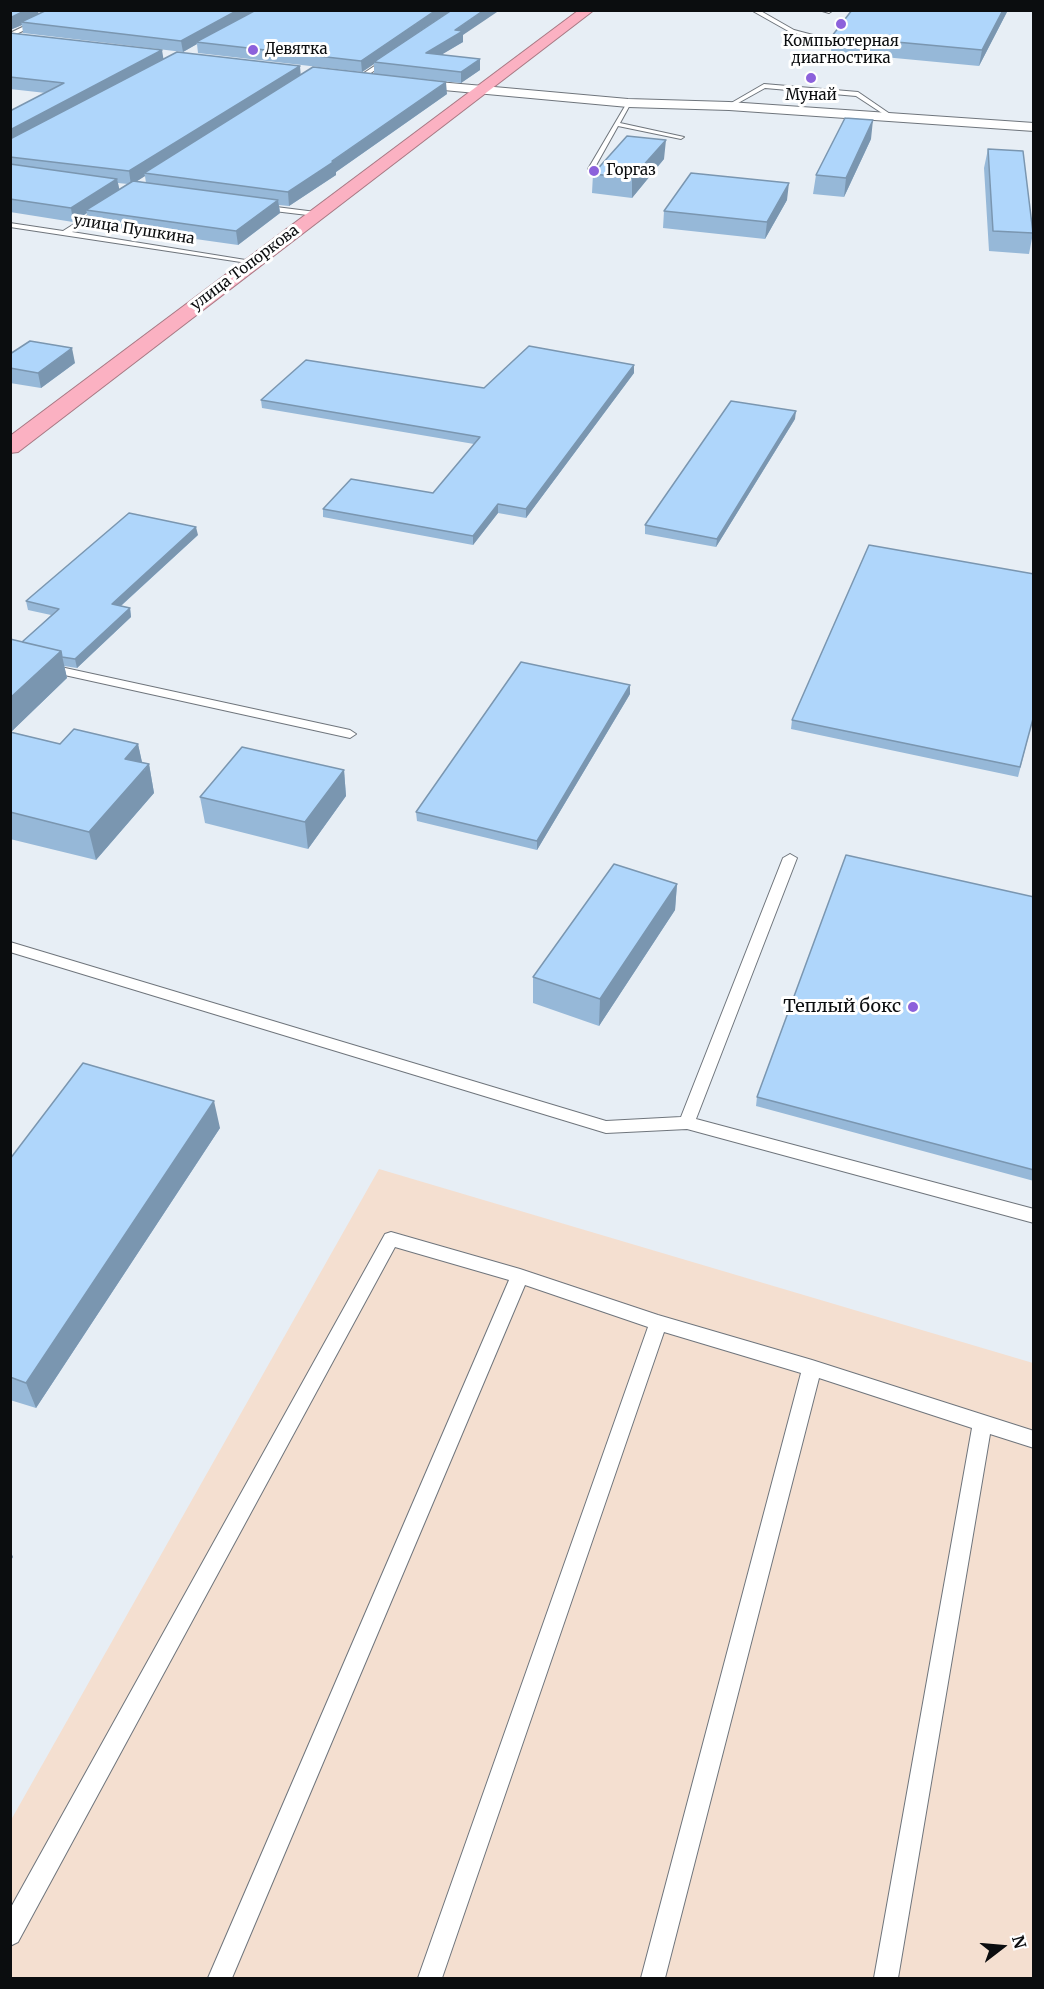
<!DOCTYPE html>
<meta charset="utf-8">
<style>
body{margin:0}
#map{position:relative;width:1044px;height:1989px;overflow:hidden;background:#e7eef5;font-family:Merriweather,serif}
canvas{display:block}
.frame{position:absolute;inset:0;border:12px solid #0b0d0f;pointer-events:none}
.north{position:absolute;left:972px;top:1917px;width:60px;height:60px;-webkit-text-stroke:4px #fff;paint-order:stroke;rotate:74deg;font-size:16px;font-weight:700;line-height:24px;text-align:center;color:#0b0d0f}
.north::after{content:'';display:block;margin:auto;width:21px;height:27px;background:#0b0d0f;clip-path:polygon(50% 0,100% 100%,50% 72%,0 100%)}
</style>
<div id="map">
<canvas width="1044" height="1989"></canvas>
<div class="frame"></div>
<div class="north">N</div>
</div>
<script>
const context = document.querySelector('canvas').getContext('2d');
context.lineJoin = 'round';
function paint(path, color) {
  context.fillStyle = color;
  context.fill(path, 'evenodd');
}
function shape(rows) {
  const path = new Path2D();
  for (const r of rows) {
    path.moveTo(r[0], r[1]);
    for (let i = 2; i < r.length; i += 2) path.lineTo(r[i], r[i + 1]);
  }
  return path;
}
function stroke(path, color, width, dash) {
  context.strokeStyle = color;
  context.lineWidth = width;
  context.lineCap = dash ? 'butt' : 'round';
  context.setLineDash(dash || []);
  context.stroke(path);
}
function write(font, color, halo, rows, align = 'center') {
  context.font = font + ' Merriweather,serif';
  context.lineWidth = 6;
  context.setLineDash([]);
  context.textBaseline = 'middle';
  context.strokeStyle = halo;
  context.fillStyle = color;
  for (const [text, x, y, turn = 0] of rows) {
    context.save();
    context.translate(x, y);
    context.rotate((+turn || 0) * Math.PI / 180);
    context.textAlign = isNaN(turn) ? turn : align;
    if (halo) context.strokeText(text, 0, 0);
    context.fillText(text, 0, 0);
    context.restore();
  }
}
paint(shape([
 [379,1169,1033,1363,1033,1978,11,1978,11,1820]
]), '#f4dfd0');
const lane = shape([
 [58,10,67,10,10,37,10,33,58,10],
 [751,10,759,10,794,30,832,40,829,42,790,32,751,10],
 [819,10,832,10,832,11,829,13,819,10],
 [388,57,393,58,362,79,358,79,358,77,388,57],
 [764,84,858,92,893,116,888,117,856,96,765,88,731,107,726,106,764,84],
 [628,101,631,103,620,123,684,137,681,139,618,126,594,169,588,169,628,101],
 [260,205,316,212,320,214,316,216,257,209,260,205],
 [101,207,108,209,72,232,258,262,254,264,10,227,10,223,63,231,101,207],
 [10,656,350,730,356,734,350,738,10,663,10,656],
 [790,854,797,858,696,1119,1034,1209,1034,1223,687,1129,606,1133,10,952,10,942,606,1121,681,1117,783,858,790,854],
 [391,1232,520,1269,658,1315,812,1360,1034,1431,1034,1448,990,1434,898,1978,874,1978,972,1428,819,1378,665,1978,641,1978,801,1373,664,1332,442,1978,418,1978,648,1327,525,1285,232,1978,208,1978,509,1280,395,1247,18,1942,10,1946,10,1909,385,1234,391,1232]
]);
const street = shape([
 [405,79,628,99,729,102,1034,123,1034,131,729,110,628,107,400,86,399,83,405,79]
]);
const highway = shape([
 [579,10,594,10,18,452,10,453,10,436,579,10]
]);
stroke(lane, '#6f757c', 2);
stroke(street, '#6f757c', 2);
stroke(highway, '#a77883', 2);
paint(lane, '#fff');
paint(street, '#fff');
paint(highway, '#fbb1c2');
paint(shape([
 [10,10,39,14,463,35,463,42,442,54,480,70,461,83,374,74,374,64,362,72,198,53,197,44,183,52,23,33,22,25,10,30],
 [1008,10,979,66,831,52,832,36],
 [10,33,163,59,301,75,447,94,336,172,336,175,289,206,279,205,280,213,238,245,89,224,87,213,73,222,10,212,10,111,46,93,10,89],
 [145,176,146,183,137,181],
 [118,183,128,184,119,190],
 [871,139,844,197,813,194,816,175],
 [988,149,1033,233,1029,254,989,251,984,168],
 [664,159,632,198,592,193,593,174],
 [787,200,765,239,663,228,664,211],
 [10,354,75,363,41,388,10,383],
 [634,373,526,518,498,513,473,545,323,517,323,509,433,493,474,444,262,408,261,400,484,388],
 [795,419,716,547,645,534,645,525],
 [198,535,121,606,130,608,131,617,77,668,64,666,67,678,11,732,60,744,138,744,142,763,149,764,154,793,96,860,10,839,10,639,22,642,51,615,28,610,26,601],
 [630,694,537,850,417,821,416,812],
 [1034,715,1018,777,791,729,792,720],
 [344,770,346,796,308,849,205,823,200,797],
 [677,884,675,910,599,1026,533,1003,533,977],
 [1034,897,1034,1181,756,1106,757,1097],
 [220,1128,36,1408,10,1400,10,1159]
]), '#96b8d8');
paint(shape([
 [26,10,38,10,39,17,21,22,22,25,10,30,10,18],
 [238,10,259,10,196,42,197,44,183,52,181,41],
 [436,10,452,10,374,62,374,64,362,72,361,61],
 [484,10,500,10,463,35,463,42,426,64,426,53,455,30],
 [1003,10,1008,10,979,66,982,50],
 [162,50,164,62,10,144,10,130],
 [480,59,480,70,461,83,461,72],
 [300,66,301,78,144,173,145,176,131,185,129,171],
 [446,82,447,94,336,172,336,175,289,206,288,192],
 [873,120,871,139,844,197,846,178],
 [666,140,664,159,632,198,632,178],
 [117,179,120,192,86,210,87,213,73,222,71,208],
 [789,183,787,200,765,239,767,222],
 [278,200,280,213,238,245,236,231],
 [72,348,75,363,41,388,38,373],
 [634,365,634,373,526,518,526,509],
 [796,411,795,419,716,547,717,539],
 [498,504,498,513,473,545,473,536],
 [196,527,198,535,114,612,112,604],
 [130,608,131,617,77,668,75,659],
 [61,651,67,678,10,733,10,698],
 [630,685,630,694,537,850,537,841],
 [138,744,144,771,149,764,154,793,96,860,89,832,125,759],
 [344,770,346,796,308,849,305,822],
 [677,884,675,910,599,1026,600,999],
 [214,1101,220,1128,36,1408,26,1383],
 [10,1550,13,1557,10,1562]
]), '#7a96b0');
const building = shape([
 [10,10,26,10,10,18,10,10],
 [47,10,238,10,181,41,21,22,47,10],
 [256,10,436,10,361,61,196,42,256,10],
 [452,10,484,10,455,30,463,31,426,53,480,59,461,72,374,62,452,10],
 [852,10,1003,10,982,50,832,36,852,10],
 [10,33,162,50,10,130,10,111,64,83,10,77,10,33],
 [177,52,300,66,129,171,10,157,10,139,177,52],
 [313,67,446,82,332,161,335,161,288,192,144,173,313,67],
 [845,118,873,120,846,178,816,175,845,118],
 [627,136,666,140,632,178,593,174,627,136],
 [988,149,1023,151,1033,233,993,231,988,149],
 [10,164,117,179,71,208,10,199,10,164],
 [691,173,789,183,767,222,664,211,691,173],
 [133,181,278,200,236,231,86,210,133,181],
 [30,341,72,348,38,373,10,368,10,354,30,341],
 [529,346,634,365,526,509,498,504,473,536,323,509,351,479,433,493,480,437,261,400,306,360,484,388,529,346],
 [731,401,796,411,717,539,645,525,731,401],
 [129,513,196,527,112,604,130,608,75,659,62,657,61,651,22,642,59,609,26,601,129,513],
 [869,545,1034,574,1034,715,1020,767,792,720,869,545],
 [10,639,61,651,10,698,10,639],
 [521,662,630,685,537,841,416,812,521,662],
 [74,729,138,744,125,759,149,764,89,832,10,812,10,732,60,744,74,729],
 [242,747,344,770,305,822,200,797,242,747],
 [846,855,1034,897,1034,1170,757,1097,846,855],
 [614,864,677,884,600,999,533,977,614,864],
 [83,1063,214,1101,26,1383,10,1377,10,1159,83,1063]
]);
paint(building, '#afd6fb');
stroke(building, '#7a96b0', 1.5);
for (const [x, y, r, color] of [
 [841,24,6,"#8c61db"],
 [253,50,6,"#8c61db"],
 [811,78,6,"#8c61db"],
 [594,171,6,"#8c61db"],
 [913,1007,6,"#8c61db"]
]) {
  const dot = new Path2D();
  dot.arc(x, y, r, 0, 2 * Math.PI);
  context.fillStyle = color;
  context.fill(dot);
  stroke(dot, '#fff', 2);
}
write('15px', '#0b0d0f', '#fff', [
 ["Компьютерная",841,42],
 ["диагностика",841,59],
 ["Девятка",265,50,"left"],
 ["Мунай",811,96],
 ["Горгаз",606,171,"left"]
]);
write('15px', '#0b0d0f', '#fff', [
 ["улица Пушкина",134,230,9],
 ["улица Топоркова",245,268,-37]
]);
write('18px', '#0b0d0f', '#fff', [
 ["Теплый бокс",901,1007]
], 'right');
</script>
